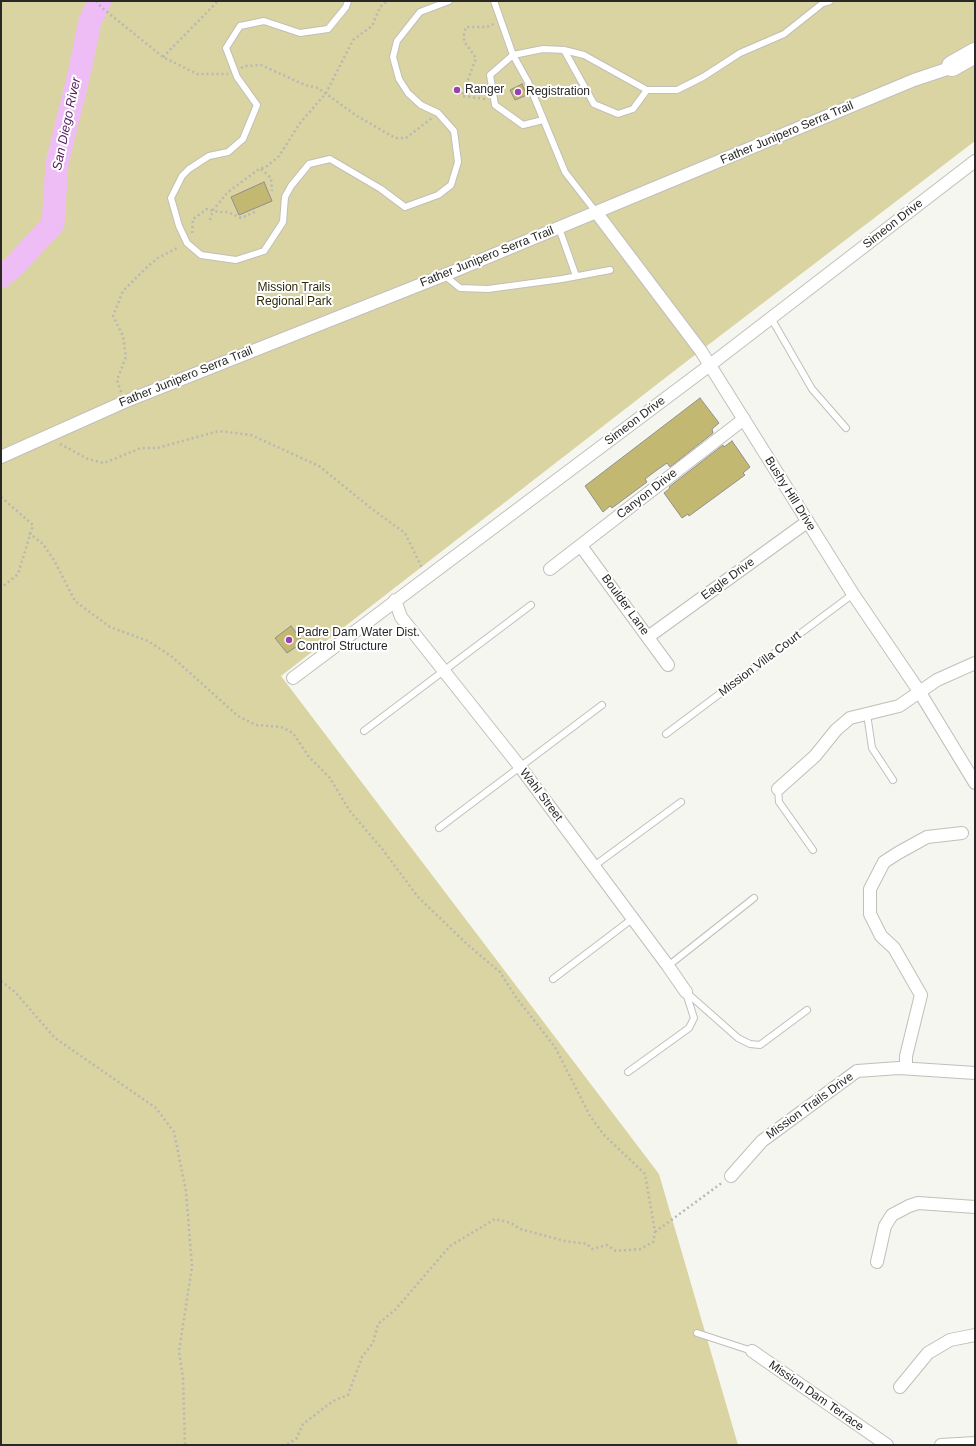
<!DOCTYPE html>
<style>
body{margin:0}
#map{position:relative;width:976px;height:1446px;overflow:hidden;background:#f6f6f0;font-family:Arial,sans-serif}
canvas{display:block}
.frame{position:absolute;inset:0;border:2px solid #292826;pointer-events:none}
</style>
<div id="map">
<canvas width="976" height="1446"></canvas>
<div class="frame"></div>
</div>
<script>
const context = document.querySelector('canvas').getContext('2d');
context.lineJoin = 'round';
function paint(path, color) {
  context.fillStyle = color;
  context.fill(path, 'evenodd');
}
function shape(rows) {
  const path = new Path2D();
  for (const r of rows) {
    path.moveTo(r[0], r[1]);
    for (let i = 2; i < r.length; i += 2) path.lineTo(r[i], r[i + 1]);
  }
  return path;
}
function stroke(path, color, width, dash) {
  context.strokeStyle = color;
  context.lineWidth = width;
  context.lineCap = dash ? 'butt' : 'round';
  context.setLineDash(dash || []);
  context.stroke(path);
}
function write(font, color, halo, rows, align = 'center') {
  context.font = font + ' Arial,sans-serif';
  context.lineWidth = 4;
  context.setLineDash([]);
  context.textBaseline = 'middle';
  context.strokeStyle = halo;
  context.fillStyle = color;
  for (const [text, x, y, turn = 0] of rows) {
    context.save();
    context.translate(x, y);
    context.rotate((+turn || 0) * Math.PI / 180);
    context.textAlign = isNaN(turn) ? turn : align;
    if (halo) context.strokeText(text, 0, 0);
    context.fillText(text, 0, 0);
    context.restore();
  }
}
paint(shape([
 [1,1,975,1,975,141,678,368,281,676,659,1174,738,1445,1,1445]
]), '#dad3a2');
stroke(shape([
 [1,277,14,266,53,224,57,163,80,70,90,21,100,1]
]), '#eebdf6', 23);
const building = shape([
 [522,84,527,95,515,100,510,90,522,84],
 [264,182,272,201,239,215,231,197,264,182],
 [700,398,719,423,712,429,713,433,670,467,667,463,657,470,645,479,647,482,612,508,610,506,603,512,585,486,700,398],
 [732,441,750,467,743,473,745,475,689,516,688,514,682,518,664,493,670,488,669,487,723,445,724,447,732,441],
 [291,626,303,642,287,653,275,638,291,626]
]);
paint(building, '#c3b871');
stroke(building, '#908f8b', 1);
const lane = shape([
 [348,1,346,7,328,29,300,33,264,21,240,26,226,48,237,77,257,105,243,139,228,152,209,156,189,169,182,176,171,198,179,226,187,243,201,255,236,260,264,251,283,222,285,197,291,186,309,164,330,159,381,189,405,207,438,195,451,185,458,162,454,131,438,113,421,105,408,93,399,79,393,57,397,41,420,12,449,1],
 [494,1,513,55,528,82,565,172,596,212],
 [564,50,594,104,618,114,633,109,647,90],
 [543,120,523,125,495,105,490,75,513,55,543,49,564,50,584,55,647,90,677,90,703,77,740,53,784,34,823,3,830,1],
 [559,228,576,276],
 [444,275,460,288,488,289,562,279,610,270],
 [771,318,812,389,846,428],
 [867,714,872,748,893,780],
 [364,731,531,605],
 [666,734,853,594],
 [778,789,779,802,813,850],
 [439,828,602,705],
 [594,866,681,802],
 [668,966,754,898],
 [553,979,632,919],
 [686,992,738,1038,750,1044,760,1045,807,1010],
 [628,1072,689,1028,694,1018,686,993],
 [697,1333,752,1351]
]);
const street = shape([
 [596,212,701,351,853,594,919,691,975,783],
 [1,457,124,402,452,272,914,80,959,65],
 [581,546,668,665],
 [550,569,744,419],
 [395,600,401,617,521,768,668,966,686,992],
 [648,637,807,522],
 [293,678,710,365,975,161],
 [778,789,815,756,836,730,850,718,899,706,937,680,975,663],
 [906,1068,906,1056,921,995,894,948,881,936,870,914,870,889,884,862,898,853,927,837,962,833],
 [731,1176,762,1141,857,1071,899,1068,975,1073],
 [877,1262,885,1226,892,1215,909,1206,918,1203,975,1207],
 [752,1351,887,1445],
 [900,1387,928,1353,950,1340,975,1335],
 [941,1445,975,1443]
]);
const primary = shape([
 [952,66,975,53]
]);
stroke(lane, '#c0bfba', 8);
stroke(street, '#c0bfba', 14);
stroke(primary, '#c0bfba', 22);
stroke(shape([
 [96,1,101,7,163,57,197,74,228,74],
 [163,57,218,1],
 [241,68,245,66,261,65,305,85,318,88,357,116,395,138,406,138,432,118],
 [485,99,462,96,476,58,464,41,464,34,466,27,487,27,494,24],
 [261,169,271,178,272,191],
 [210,220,213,210,228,192,259,169,266,167,279,156,300,123,326,93,353,40,372,26,380,7,387,1],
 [192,233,193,219,207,209,218,212,228,212,241,218,257,211],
 [121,392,117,380,126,357,123,336,113,316,123,291,147,267,158,258,179,247],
 [60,444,88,459,104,463,141,448,157,448,219,431,251,435,319,466,372,509,405,533,422,568],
 [1,497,33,525,18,574,1,588],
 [29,533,43,544,54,560,75,601,110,627,148,641,171,656,238,716,256,725,281,727,293,733,309,757,330,778,349,810,383,850,418,897,468,945,500,972,515,996,555,1047,590,1116,604,1135,645,1174,655,1232,653,1242,640,1249,616,1251,607,1245,592,1249,587,1244,565,1241,520,1229,511,1223,495,1219,450,1246,395,1310,378,1324,373,1343,362,1357,348,1395,333,1401,303,1424,296,1439,286,1445],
 [1,981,15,992,55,1038,156,1108,174,1132,186,1191,192,1267,179,1351,183,1378,185,1445],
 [655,1232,723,1182]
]), '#b8b8b3', 2.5, [2, 3]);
stroke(lane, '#fff', 6);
stroke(street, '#fff', 12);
stroke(primary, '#fff', 20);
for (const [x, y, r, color] of [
 [457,90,4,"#9c41ac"],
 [518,92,4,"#9c41ac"],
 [289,640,4,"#9c41ac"]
]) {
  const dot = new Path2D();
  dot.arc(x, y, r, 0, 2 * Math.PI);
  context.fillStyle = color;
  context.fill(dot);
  stroke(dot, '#fff', 1.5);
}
write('12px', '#292826', '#fff', [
 ["Ranger",465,90],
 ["Registration",526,92],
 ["Padre Dam Water Dist.",297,633],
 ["Control Structure",297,647]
], 'left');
write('12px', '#292826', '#fff', [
 ["Father Junipero Serra Trail",787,133,-23],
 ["Simeon Drive",893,224,-38],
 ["Father Junipero Serra Trail",487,257,-22],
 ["Father Junipero Serra Trail",186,377,-22],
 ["Simeon Drive",635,421,-37],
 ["Canyon Drive",647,494,-38],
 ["Bushy Hill Drive",790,494,58],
 ["Eagle Drive",728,579,-36],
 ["Boulder Lane",625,605,54],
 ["Mission Villa Court",760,664,-37],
 ["Wahl Street",541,795,53],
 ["Mission Trails Drive",810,1106,-36],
 ["Mission Dam Terrace",816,1396,35]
]);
write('12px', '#2e2a09', '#fff', [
 ["Mission Trails",294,288],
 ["Regional Park",294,302]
]);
write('italic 13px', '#531a5c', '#fff', [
 ["San Diego River",67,124,-78]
]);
</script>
